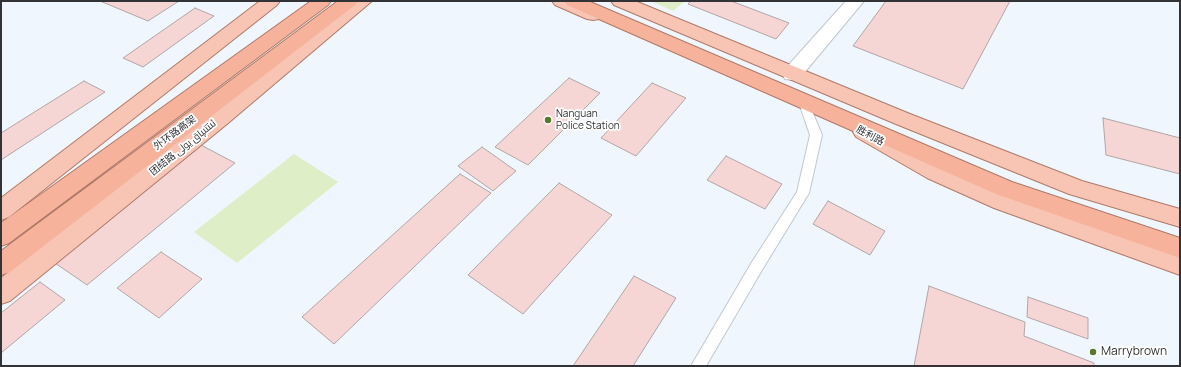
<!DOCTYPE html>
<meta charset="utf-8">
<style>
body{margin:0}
#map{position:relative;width:1181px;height:367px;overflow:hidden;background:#eff6fe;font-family:Manrope,sans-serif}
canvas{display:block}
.frame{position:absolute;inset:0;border:2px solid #313336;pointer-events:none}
</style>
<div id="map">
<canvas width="1181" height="367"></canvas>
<div class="frame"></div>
</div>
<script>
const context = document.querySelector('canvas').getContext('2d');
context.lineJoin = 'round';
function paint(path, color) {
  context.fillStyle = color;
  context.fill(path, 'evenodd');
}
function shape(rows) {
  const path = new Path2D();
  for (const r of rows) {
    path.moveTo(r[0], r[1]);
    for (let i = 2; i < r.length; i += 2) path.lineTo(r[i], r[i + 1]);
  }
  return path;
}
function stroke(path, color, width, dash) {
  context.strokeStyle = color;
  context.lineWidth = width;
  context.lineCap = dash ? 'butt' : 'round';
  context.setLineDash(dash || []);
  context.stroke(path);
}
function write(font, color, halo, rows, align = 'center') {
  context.font = font + ' Manrope,Cairo,"Noto Sans SC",sans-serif';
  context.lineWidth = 3.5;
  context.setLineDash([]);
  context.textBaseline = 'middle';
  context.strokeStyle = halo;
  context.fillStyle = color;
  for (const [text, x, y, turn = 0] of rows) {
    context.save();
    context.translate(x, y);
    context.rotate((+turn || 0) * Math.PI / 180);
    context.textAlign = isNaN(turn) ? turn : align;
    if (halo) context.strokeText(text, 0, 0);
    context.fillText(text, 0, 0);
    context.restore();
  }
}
paint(shape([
 [651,1,685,1,673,11],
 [294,154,338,182,237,263,194,232]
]), '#deeec6');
const building = shape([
 [100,1,179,1,148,21,100,1],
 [691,1,731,1,789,23,776,39,688,4,691,1],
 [886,1,1010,1,963,89,853,46,886,1],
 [195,8,214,16,143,67,123,58,195,8],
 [569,78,600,93,528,165,495,147,569,78],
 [84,81,105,92,1,160,1,133,84,81],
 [652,83,686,98,636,156,601,138,652,83],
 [1103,118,1180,138,1180,174,1106,155,1103,118],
 [201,145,235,163,87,285,52,261,201,145],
 [482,147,516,171,493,191,458,166,482,147],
 [726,156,782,184,765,209,707,180,726,156],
 [460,174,491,193,334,344,302,317,460,174],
 [559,183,612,215,523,314,468,275,559,183],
 [828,201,885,231,870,255,813,224,828,201],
 [161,252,202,279,159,318,117,288,161,252],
 [634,276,676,298,633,366,573,366,634,276],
 [40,282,65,300,1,353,1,313,40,282],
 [929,286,1025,322,1024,336,1094,363,1094,366,914,366,929,286],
 [1028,297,1088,318,1088,339,1027,317,1028,297]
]);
paint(building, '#f6d6d5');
stroke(building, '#b0a5a5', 1);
const service = shape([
 [805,102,809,103,810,106,822,135,809,193,762,270,706,366,691,366,752,262,797,192,810,135,800,106,801,103,805,102]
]);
const minor = shape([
 [846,1,864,1,799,79,792,80,785,79,782,74,785,69,846,1]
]);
const primary = shape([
 [260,1,280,1,277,5,9,217,1,220,1,198,260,1],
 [352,1,372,1,227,124,10,301,1,304,1,278,213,114,352,1],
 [552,1,575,1,599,11,602,15,599,19,593,20,587,19,555,5,552,1],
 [611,1,635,1,910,114,1082,181,1180,209,1180,227,1069,194,896,124,614,5,611,1],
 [863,125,870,127,943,166,1010,196,1180,255,1180,275,994,208,927,178,856,137,853,132,856,127,863,125]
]);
const trunk = shape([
 [311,1,331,1,328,5,9,243,1,246,1,223,311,1],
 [338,1,358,1,355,5,10,272,1,275,1,251,338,1],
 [564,1,588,1,1012,182,1180,238,1180,258,996,194,567,5,564,1]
]);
stroke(service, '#c1c7ce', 2);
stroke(minor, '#c1c7ce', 2);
stroke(primary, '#b07967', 2);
stroke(trunk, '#b07967', 2);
paint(service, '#fff');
paint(minor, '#fff');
paint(primary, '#f8c5b4');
paint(trunk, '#f6b29b');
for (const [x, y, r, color] of [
 [548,120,4,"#58782e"],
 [1093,352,4,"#58782e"]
]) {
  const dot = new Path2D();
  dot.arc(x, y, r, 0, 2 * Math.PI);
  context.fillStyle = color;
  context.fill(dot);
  stroke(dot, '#fff', 1.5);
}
write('10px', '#313336', '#fff', [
 ["Nanguan",556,114],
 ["Police Station",556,126]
], 'left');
write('10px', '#313336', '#fff', [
 ["外环路高架",175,133,-37],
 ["胜利路",870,136,29],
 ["团结路 ئىتتىپاق يولى",183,148,-39]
]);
write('12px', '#313336', '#fff', [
 ["Marrybrown",1101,352]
], 'left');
</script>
